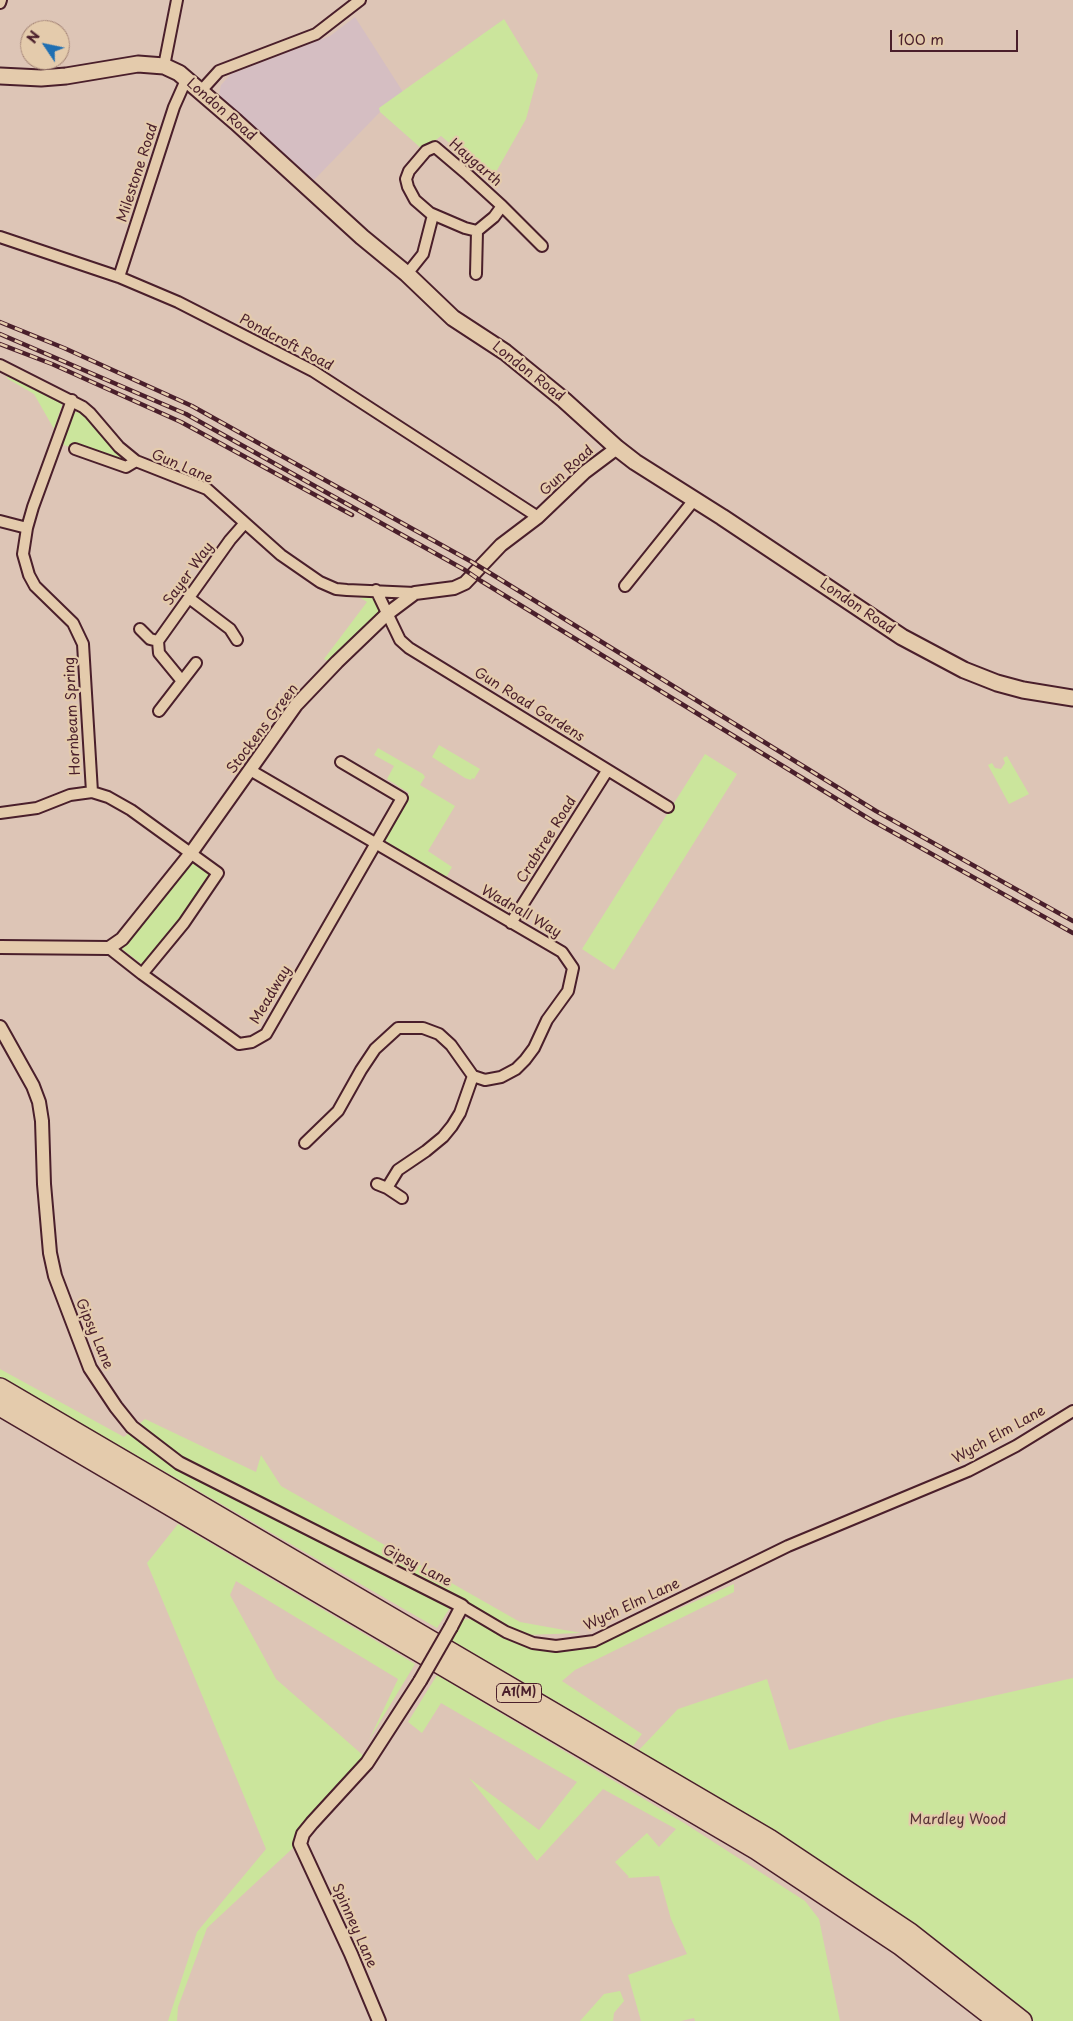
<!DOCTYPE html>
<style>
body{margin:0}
#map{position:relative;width:1073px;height:2021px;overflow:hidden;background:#ddc5b6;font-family:"Playpen Sans",sans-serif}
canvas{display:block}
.north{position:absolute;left:20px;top:20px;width:50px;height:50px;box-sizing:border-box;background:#e4cbac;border:1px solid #a68678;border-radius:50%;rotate:304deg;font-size:14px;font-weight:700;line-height:20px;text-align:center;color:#4a1f2b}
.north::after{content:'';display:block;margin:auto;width:18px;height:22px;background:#1f6fb2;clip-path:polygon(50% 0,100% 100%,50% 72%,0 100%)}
.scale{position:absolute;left:890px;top:30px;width:128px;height:22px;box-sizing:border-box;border:2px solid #4a1f2b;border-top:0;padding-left:6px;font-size:15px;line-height:18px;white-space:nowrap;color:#4a1f2b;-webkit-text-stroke:4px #e4cbac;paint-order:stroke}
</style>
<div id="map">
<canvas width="1073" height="2021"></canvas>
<div class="north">N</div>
<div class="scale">100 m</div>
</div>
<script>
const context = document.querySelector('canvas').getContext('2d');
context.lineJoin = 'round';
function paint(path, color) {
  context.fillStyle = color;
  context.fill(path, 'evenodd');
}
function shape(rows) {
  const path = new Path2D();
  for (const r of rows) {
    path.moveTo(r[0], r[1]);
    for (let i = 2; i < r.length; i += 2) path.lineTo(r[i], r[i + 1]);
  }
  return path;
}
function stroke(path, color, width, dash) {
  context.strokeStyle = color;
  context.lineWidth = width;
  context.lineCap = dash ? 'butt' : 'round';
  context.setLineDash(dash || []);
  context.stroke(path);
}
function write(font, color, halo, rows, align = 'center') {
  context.font = font + ' "Playpen Sans",sans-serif';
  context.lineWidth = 4.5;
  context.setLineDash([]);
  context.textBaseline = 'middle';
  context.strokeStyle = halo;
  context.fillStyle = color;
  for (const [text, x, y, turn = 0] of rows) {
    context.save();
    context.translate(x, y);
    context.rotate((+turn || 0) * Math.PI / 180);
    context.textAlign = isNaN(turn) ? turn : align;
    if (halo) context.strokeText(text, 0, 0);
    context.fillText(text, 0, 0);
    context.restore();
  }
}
paint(shape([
 [355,17,403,92,504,19,446,140,441,136,423,150,380,112,314,180,223,100,219,94,221,85,231,74,330,36]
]), '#d5bec2');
paint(shape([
 [504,19,538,75,526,119,492,179,441,136,423,150,380,112,379,108],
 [2,369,61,400,62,405,54,429,34,394,8,379],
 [82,411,129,461,125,463,74,443,70,447,61,444,69,419,73,413],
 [356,595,374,596,380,610,379,614,331,662,328,661,324,659,367,602],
 [439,745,480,769,474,779,472,778,471,780,465,778,432,757],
 [378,748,423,774,425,777,420,785,455,806,428,851,452,867,447,876,443,876,401,852,386,841,385,833,409,793,387,779,394,766,374,755],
 [705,754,737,774,614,970,582,949],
 [1007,756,1029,794,1009,804,988,765,992,763,995,768,1001,769,1005,763,1003,758],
 [192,858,212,874,179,923,143,965,122,949],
 [0,1369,124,1437,145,1419,256,1472,261,1455,281,1486,520,1622,581,1633,525,1635,457,1597,437,1628,0,1377],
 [178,1524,415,1664,369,1740,398,1679,236,1581,230,1595,276,1679,365,1757,294,1838,294,1847,207,1928,178,2007,177,2021,168,2021,197,1932,266,1849,147,1563],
 [734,1584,734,1592,575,1670,562,1681,642,1734,633,1746,451,1640,458,1625,464,1619,472,1619,514,1643,554,1653,578,1650,600,1644],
 [437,1675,684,1823,805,1901,819,1919,840,2021,695,2021,694,2018,681,2021,641,2021,628,1975,687,1954,671,1919,659,1876,627,1878,629,1877,615,1862,647,1833,659,1847,676,1829,603,1789,537,1861,469,1778,539,1830,577,1782,441,1703,422,1733,408,1722],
 [1073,1678,1073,2021,1034,2021,1009,1999,857,1885,638,1751,678,1709,767,1679,789,1750,890,1719],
 [620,1991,624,2001,614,2013,613,2021,580,2021,604,1994]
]), '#cbe59c');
const minor = shape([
 [0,3,1,0],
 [164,66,177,0],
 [200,92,219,71,316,34,360,0],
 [502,206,494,217,477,231,465,228,430,213,415,200,408,187,406,179,409,171,426,151,435,147,468,175,502,206,542,246],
 [0,237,119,277,178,302,313,371,538,517],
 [407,274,423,254,433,215],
 [476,274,477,231],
 [119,277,174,107,186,80],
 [0,365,83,407,90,413,119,447,136,461,207,489,281,555,320,582,336,589,347,590,415,593],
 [72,400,33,507,27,528,23,554,29,575,35,586,73,623,83,644,92,792,108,797,131,810,218,873,184,923,142,974],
 [75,449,126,467,136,461],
 [0,521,27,528],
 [625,586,694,500],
 [376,590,400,640,409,648,668,807],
 [189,598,230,629,237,640],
 [140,629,150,639,158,641,159,653,182,681],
 [158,641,230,540,244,524],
 [159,711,196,663],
 [250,770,562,952,573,968,568,991,547,1020,534,1048,525,1060,516,1069,501,1077,485,1080,473,1076,451,1045,439,1034,423,1028,398,1028,375,1049,361,1070,338,1111,305,1143],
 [0,813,37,808,70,795,92,792],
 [511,923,607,771],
 [109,948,142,974,239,1044,252,1042,266,1034,402,798,341,762],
 [377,1184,387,1188,402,1198],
 [387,1188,398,1170,426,1151,443,1137,452,1126,460,1113,473,1076],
 [462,1606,506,1632,533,1643,556,1646,594,1641,788,1546,968,1471,1016,1446,1073,1411]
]);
const tertiary = shape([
 [0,947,109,948,122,939,191,853,296,705,337,662,387,614,415,593,454,588,465,583,501,545,538,517,585,472,617,448],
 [0,1027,33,1086,39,1102,42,1121,44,1184,50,1253,55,1276,90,1368,116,1407,132,1427,179,1463,462,1606,451,1627],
 [379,2021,351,1954,300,1844,303,1834,312,1823,367,1763,420,1681]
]);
const secondary = shape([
 [0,76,41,78,66,76,138,64,164,66,179,73,236,122,362,237,407,274,453,318,505,352,564,400,617,448,635,462,722,517,902,637,964,670,997,683,1023,690,1073,698]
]);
const motorway = shape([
 [0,1388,769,1839,910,1933,1022,2021],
 [0,1406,757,1850,900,1945,998,2021]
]);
stroke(minor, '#4a1f2b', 14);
stroke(tertiary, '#4a1f2b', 16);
stroke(secondary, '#4a1f2b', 19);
stroke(motorway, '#4a1f2b', 22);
stroke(minor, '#e4cbac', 10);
stroke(tertiary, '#e4cbac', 12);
stroke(secondary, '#e4cbac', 15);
stroke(motorway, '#e4cbac', 19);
const rail = shape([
 [0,322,64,348,192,406,472,562,876,811,1073,921],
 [0,334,186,414,465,570,481,581,871,820,1073,933],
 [0,344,52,364,181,422,352,515]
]);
stroke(rail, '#4a1f2b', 4.5);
stroke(rail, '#e4cbac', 2.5, [8]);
const tertiaryBridge = shape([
 [420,1681,451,1627]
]);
stroke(tertiaryBridge, '#4a1f2b', 16, []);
stroke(tertiaryBridge, '#e4cbac', 12);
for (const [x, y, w] of [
 [519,1693,45]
]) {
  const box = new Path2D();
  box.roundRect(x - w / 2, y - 9.5, w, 19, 4);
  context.fillStyle = '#e4cbac';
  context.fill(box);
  stroke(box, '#4a1f2b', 1);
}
write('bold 12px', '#4a1f2b', null, [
 ["A1(M)",519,1693]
]);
write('14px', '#4a1f2b', '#e4cbac', [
 ["London Road",221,110,41],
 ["Haygarth",475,163,41],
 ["Milestone Road",138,173,-72],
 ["Pondcroft Road",286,343,28],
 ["London Road",528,372,38],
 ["Gun Lane",182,467,23],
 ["Gun Road",567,471,-42],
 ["Sayer Way",189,574,-54],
 ["London Road",857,607,34],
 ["Gun Road Gardens",529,705,32],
 ["Hornbeam Spring",73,716,-93],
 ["Stockens Green",263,729,-53],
 ["Crabtree Road",547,840,-58],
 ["Wadnall Way",521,912,30],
 ["Meadway",271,995,-59],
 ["Gipsy Lane",94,1334,67],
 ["Wych Elm Lane",999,1435,-29],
 ["Gipsy Lane",417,1566,27],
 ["Wych Elm Lane",632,1605,-25],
 ["Spinney Lane",354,1926,66]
]);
write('14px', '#573336', '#e4cbac', [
 ["Mardley Wood",958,1820]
]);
</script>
